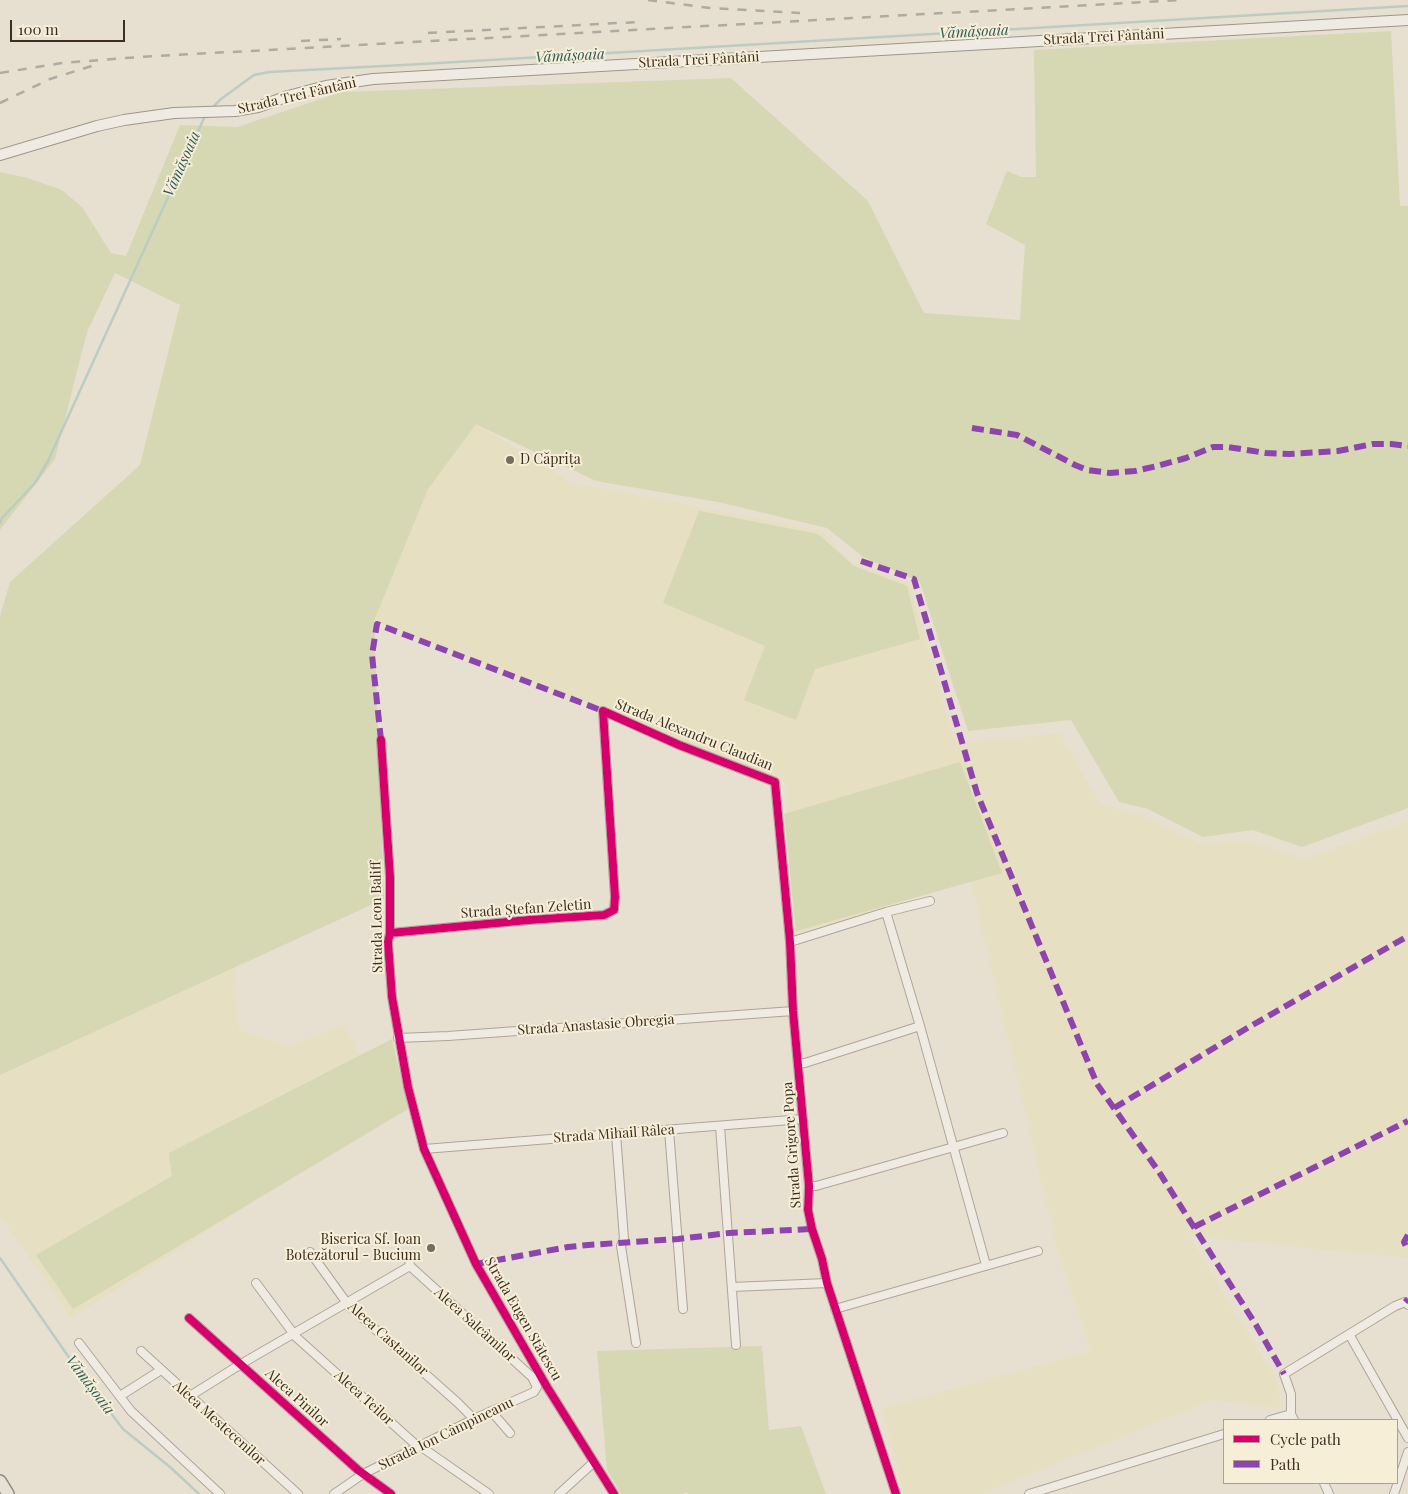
<!DOCTYPE html>
<meta charset="utf-8">
<style>
body{margin:0}
#map{position:relative;width:1408px;height:1494px;overflow:hidden;background:#e7e0d1;font-family:"Playfair Display",serif}
canvas{display:block}
.legend{position:absolute;left:1223px;top:1419px;width:175px;height:65px;box-sizing:border-box;background:#f7eed8;border:1px solid #ada18e;margin:0;padding:6px 9px;list-style:none;font-size:15px;color:#3d2e20}
.legend li{display:flex;align-items:center;gap:10px;height:25px}
.legend b{width:25px;border:1px solid #ada18e}
.scale{position:absolute;left:10px;top:20px;width:115px;height:22px;box-sizing:border-box;border:2px solid #3d2e20;border-top:0;padding-left:6px;font-size:15px;line-height:18px;white-space:nowrap;color:#3d2e20;-webkit-text-stroke:4px #f7eed8;paint-order:stroke}
</style>
<div id="map">
<canvas width="1408" height="1494"></canvas>
<ul class="legend">
<li><b style="height:6px;background:#d6006c"></b>Cycle path</li>
<li><b style="height:6px;background:#8e44ad"></b>Path</li>
</ul>
<div class="scale">100 m</div>
</div>
<script>
const context = document.querySelector('canvas').getContext('2d');
context.lineJoin = 'round';
function paint(path, color) {
  context.fillStyle = color;
  context.fill(path, 'evenodd');
}
function shape(rows) {
  const path = new Path2D();
  for (const r of rows) {
    path.moveTo(r[0], r[1]);
    for (let i = 2; i < r.length; i += 2) path.lineTo(r[i], r[i + 1]);
  }
  return path;
}
function stroke(path, color, width, dash) {
  context.strokeStyle = color;
  context.lineWidth = width;
  context.lineCap = dash ? 'butt' : 'round';
  context.setLineDash(dash || []);
  context.stroke(path);
}
function write(font, color, halo, rows, align = 'center') {
  context.font = font + ' "Playfair Display",serif';
  context.lineWidth = 4;
  context.setLineDash([]);
  context.textBaseline = 'middle';
  context.strokeStyle = halo;
  context.fillStyle = color;
  for (const [text, x, y, turn = 0] of rows) {
    context.save();
    context.translate(x, y);
    context.rotate((+turn || 0) * Math.PI / 180);
    context.textAlign = isNaN(turn) ? turn : align;
    if (halo) context.strokeText(text, 0, 0);
    context.fillText(text, 0, 0);
    context.restore();
  }
}
paint(shape([
 [476,423,570,482,822,531,850,561,909,583,955,742,1060,734,1101,805,1142,815,1199,843,1251,841,1305,859,1408,821,1408,1258,1189,1236,1277,1381,1282,1408,1212,1400,982,1494,904,1494,882,1408,1091,1351,1057,1249,971,881,795,934,785,783,374,621,428,489],
 [234,968,239,1030,290,1047,346,1023,357,1055,387,1043,404,1106,71,1318,0,1216,0,1075]
]), '#e6dfc2');
paint(shape([
 [1391,31,1400,206,1408,206,1408,808,1302,847,1253,830,1203,837,1148,809,1119,802,1071,720,968,731,920,582,863,557,827,528,718,502,596,481,476,424,428,489,374,621,384,899,0,1075,0,616,10,582,140,465,180,305,115,273,87,332,55,459,0,530,0,172,28,178,62,190,82,207,111,253,126,256,180,125,237,127,342,92,731,78,868,201,924,313,1020,320,1025,245,986,224,1007,171,1021,177,1036,177,1034,50],
 [699,511,818,534,854,566,907,586,920,639,815,669,796,720,744,700,765,646,663,603],
 [960,762,1002,873,796,931,784,814],
 [392,1039,408,1109,73,1309,36,1255,172,1176,169,1153],
 [762,1346,769,1430,801,1426,826,1494,688,1494,687,1492,682,1494,621,1494,607,1470,597,1351]
]), '#d6d7b3');
stroke(shape([
 [212,108,221,99,254,75,269,72,422,64,1408,6],
 [0,523,2,518,35,483,48,461,205,116],
 [0,1258,77,1369,123,1429,170,1467,199,1494]
]), '#bcccc2', 2.5);
const minor = shape([
 [381,740,390,877,390,933,388,942,392,997,408,1087,424,1149,476,1264,547,1387,614,1494],
 [886,912,920,1026,986,1265],
 [390,933,529,920,604,915,614,910,615,897,603,711,679,745,775,782,790,942,793,1011,809,1186,808,1210,812,1229,822,1259,827,1283,896,1494],
 [790,942,886,912,930,901],
 [398,1038,448,1036,793,1011],
 [798,1064,805,1063,920,1026],
 [720,1126,736,1345],
 [669,1130,683,1309],
 [616,1134,624,1239,621,1246,636,1343],
 [424,1149,803,1119],
 [809,1186,816,1186,1003,1133],
 [310,1252,349,1306,458,1403,474,1419],
 [256,1283,296,1337,415,1444,420,1446,489,1494],
 [732,1287,827,1283],
 [835,1309,1038,1251],
 [189,1318,358,1470,391,1494],
 [1349,1334,1408,1438],
 [79,1343,131,1411,220,1494],
 [141,1351,298,1494],
 [120,1396,161,1370],
 [190,1396,241,1364,410,1266],
 [491,1411,510,1433],
 [1270,1420,1291,1414],
 [1294,1420,1291,1414,1291,1394,1284,1374,1395,1306,1405,1302,1408,1305],
 [1324,1483,1329,1494],
 [334,1494,363,1474,474,1419,534,1392,537,1387,532,1377,410,1266,409,1259],
 [559,1494,594,1462],
 [1029,1494,1224,1434],
 [1394,1494,1408,1452]
]);
const secondary = shape([
 [0,155,97,126,124,120,174,113,235,111,258,107,288,96,326,86,373,79,1408,20]
]);
const primary = shape([
 [0,1481,8,1494]
]);
stroke(minor, '#ada599', 10);
stroke(secondary, '#9c958a', 12);
stroke(primary, '#928b80', 14);
stroke(minor, '#efebe3', 8);
stroke(secondary, '#efebe3', 10);
stroke(primary, '#e6e1d4', 11);
stroke(shape([
 [648,0,710,8,800,13],
 [428,33,638,22],
 [301,41,341,39],
 [0,73,62,63,139,57,1183,0],
 [0,103,50,79,95,65]
]), '#afaaa2', 2.5, [9, 9]);
stroke(shape([
 [972,428,1017,435,1075,465,1087,470,1110,473,1135,471,1157,466,1186,458,1213,447,1228,447,1266,453,1289,454,1338,451,1373,444,1391,444,1408,446],
 [861,561,914,579,977,793,1097,1084,1159,1172,1256,1325,1284,1374],
 [381,740,372,655,377,624,603,711],
 [1114,1108,1249,1027,1408,936],
 [1194,1227,1408,1121],
 [1408,1235,1404,1242,1408,1251],
 [476,1264,568,1247,588,1245,678,1239,729,1233,812,1229],
 [1405,1302,1408,1299]
]), '#8e44ad', 6, [12, 6]);
stroke(shape([
 [381,740,390,877,390,933,388,942,392,997,408,1087,424,1149,476,1264,547,1387,614,1494],
 [390,933,529,920,604,915,614,910,615,897,603,711,679,745,775,782,790,942,793,1011,809,1186,808,1210,812,1229,822,1259,827,1283,896,1494],
 [189,1318,358,1470,391,1494]
]), '#d6006c', 8);
for (const [x, y, r, color] of [
 [510,460,5,"#786c5e"],
 [431,1248,5,"#786c5e"]
]) {
  const dot = new Path2D();
  dot.arc(x, y, r, 0, 2 * Math.PI);
  context.fillStyle = color;
  context.fill(dot);
  stroke(dot, '#f7eed8', 2);
}
write('14px', '#3d2e20', '#f7eed8', [
 ["Strada Trei Fântâni",1104,37,-3],
 ["Strada Trei Fântâni",699,60,-3],
 ["Strada Trei Fântâni",297,96,-13],
 ["Strada Alexandru Claudian",694,735,22],
 ["Strada Ștefan Zeletin",526,909,-4],
 ["Strada Leon Baliff",377,917,-91],
 ["Strada Anastasie Obregia",596,1025,-4],
 ["Strada Mihail Râlea",614,1134,-4],
 ["Strada Grigore Popa",792,1145,-94],
 ["Strada Eugen Stătescu",523,1319,60],
 ["Aleea Salcâmilor",475,1325,42],
 ["Aleea Castanilor",388,1339,42],
 ["Aleea Pinilor",297,1398,42],
 ["Aleea Teilor",364,1398,42],
 ["Aleea Mestecenilor",219,1423,42],
 ["Strada Ion Câmpineanu",446,1434,-26]
]);
write('14px', '#3d2e20', '#f7eed8', [
 ["D Căprița",520,460],
 ["Biserica Sf. Ioan",421,1240,"right"],
 ["Botezătorul - Bucium",421,1256,"right"]
], 'left');
write('italic 15px', '#2f5d5a', '#f7eed8', [
 ["Vămășoaia",974,32,-3],
 ["Vămășoaia",570,56,-3],
 ["Vămășoaia",182,164,-66],
 ["Vămășoaia",90,1385,53]
]);
</script>
